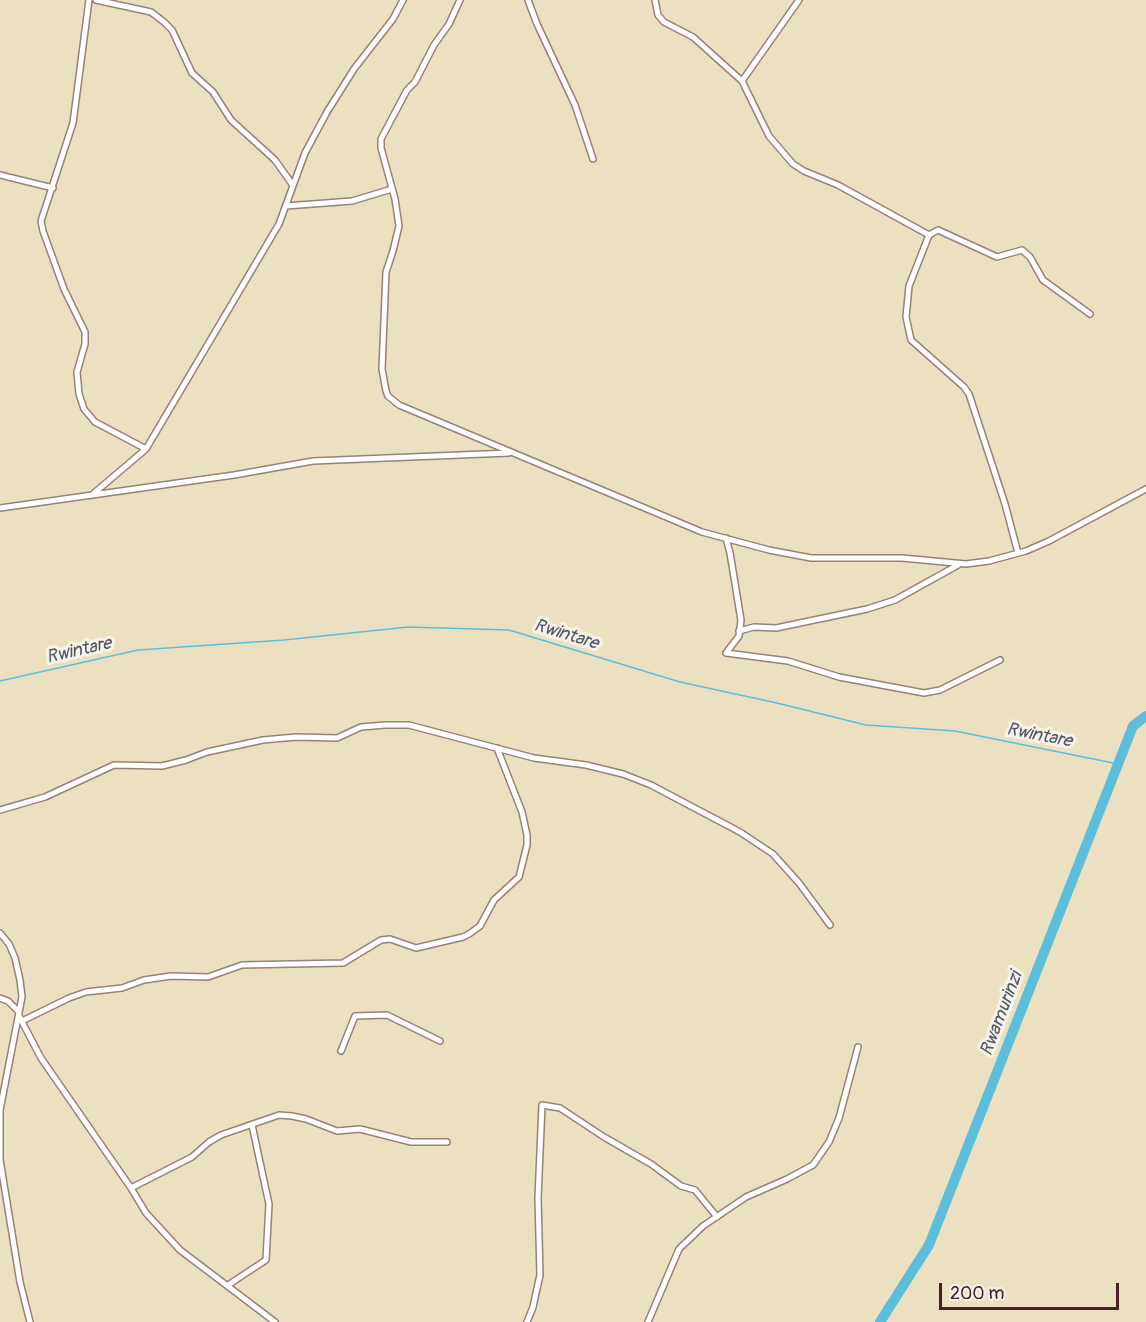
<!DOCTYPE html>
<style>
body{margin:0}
#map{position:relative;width:1146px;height:1322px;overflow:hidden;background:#ebe1c0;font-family:Pangolin,sans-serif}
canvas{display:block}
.scale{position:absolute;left:939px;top:1283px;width:180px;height:27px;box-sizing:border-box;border:3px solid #4a1f2b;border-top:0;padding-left:8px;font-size:18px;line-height:21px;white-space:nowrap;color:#4a1f2b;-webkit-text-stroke:4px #f7f3e8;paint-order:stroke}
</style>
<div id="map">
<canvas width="1146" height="1322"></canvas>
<div class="scale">200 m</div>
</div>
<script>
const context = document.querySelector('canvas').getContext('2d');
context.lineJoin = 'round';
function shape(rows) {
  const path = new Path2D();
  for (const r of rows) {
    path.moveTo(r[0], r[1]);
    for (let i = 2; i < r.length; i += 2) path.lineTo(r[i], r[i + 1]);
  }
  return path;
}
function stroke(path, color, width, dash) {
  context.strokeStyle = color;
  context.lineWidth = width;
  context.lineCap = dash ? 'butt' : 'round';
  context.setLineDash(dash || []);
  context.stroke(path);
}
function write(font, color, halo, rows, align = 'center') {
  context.font = font + ' Pangolin,sans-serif';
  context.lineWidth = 6;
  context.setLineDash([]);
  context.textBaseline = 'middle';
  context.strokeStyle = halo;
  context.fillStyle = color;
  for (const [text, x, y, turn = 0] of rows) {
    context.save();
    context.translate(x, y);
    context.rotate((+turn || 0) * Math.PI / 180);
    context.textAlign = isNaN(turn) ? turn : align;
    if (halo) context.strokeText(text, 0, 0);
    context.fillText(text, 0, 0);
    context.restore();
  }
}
stroke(shape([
 [0,681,138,650,284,640,408,627,509,630,680,682,777,703,866,725,955,731,1118,764]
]), '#5cbedb', 1.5);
stroke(shape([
 [880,1322,929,1245,1133,726,1146,716]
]), '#5cbedb', 10);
const minor = shape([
 [89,0,73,123,41,221,43,231,64,289,85,332,85,344,77,372,79,394,84,409,95,422,146,449],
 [96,0,151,12,164,22,172,30,192,73,213,92,231,120,275,160,292,184],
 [460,0,449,24,434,45,415,82,407,90,381,139,381,148,395,199,399,226,393,251,386,272,382,369,386,391,388,396,399,405,702,532,769,550,811,558,902,558,966,564,989,561,1026,551,1049,541,1146,489],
 [528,0,537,24,575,105,593,159],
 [655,0,658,15,664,22,693,37,742,81,769,136,793,164,804,171,838,185,929,235],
 [742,81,799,0],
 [0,175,53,188],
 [286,206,352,201,392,189],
 [93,494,146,449,279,224,305,153,327,112,354,69,393,19,403,0],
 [0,508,234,475,313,461,509,453],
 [726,538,730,553,741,620,739,636,726,653,788,661,839,677,924,693,940,690,1000,660],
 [1018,553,1005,504,969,394,964,387,911,340,906,317,909,286,929,235,938,230,997,257,1022,250,1030,257,1043,280,1090,314],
 [739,631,754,627,776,628,867,609,895,600,958,565],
 [0,810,45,797,114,765,162,766,186,760,207,752,263,740,296,737,337,738,361,727,385,725,409,725,534,758,586,765,623,774,651,785,740,832,773,854,799,883,830,925],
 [0,933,9,944,15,958,20,980,22,997,0,1110,0,1160,20,1282,30,1322],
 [0,998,8,1001,19,1012],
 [19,1016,41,1058,131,1188,146,1213,180,1250,275,1322],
 [22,1021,69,998,86,992,122,988,144,980,171,976,208,977,242,965,343,963,381,940,390,939,416,948,463,937,469,934,480,926,494,900,519,877,527,845,527,835,522,812,497,748],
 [341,1051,355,1016,387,1015,440,1041],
 [131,1188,192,1157,209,1142,221,1135,279,1115,292,1116,306,1119,337,1131,360,1129,411,1142,447,1142],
 [228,1285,266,1260,269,1204,252,1125],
 [527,1322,533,1307,540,1275,538,1198,542,1105,560,1108,604,1137,651,1164,681,1186,695,1190,717,1217],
 [648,1322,679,1249,703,1226,746,1197,787,1179,813,1165,829,1142,839,1118,858,1047]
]);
stroke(minor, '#9a8076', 8);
stroke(minor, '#fff', 5);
write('italic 18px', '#505769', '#f7f3e8', [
 ["Rwintare",566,635,17],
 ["Rwintare",79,651,-13],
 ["Rwintare",1039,736,11],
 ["Rwamurinzi",1002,1014,-69]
]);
</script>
